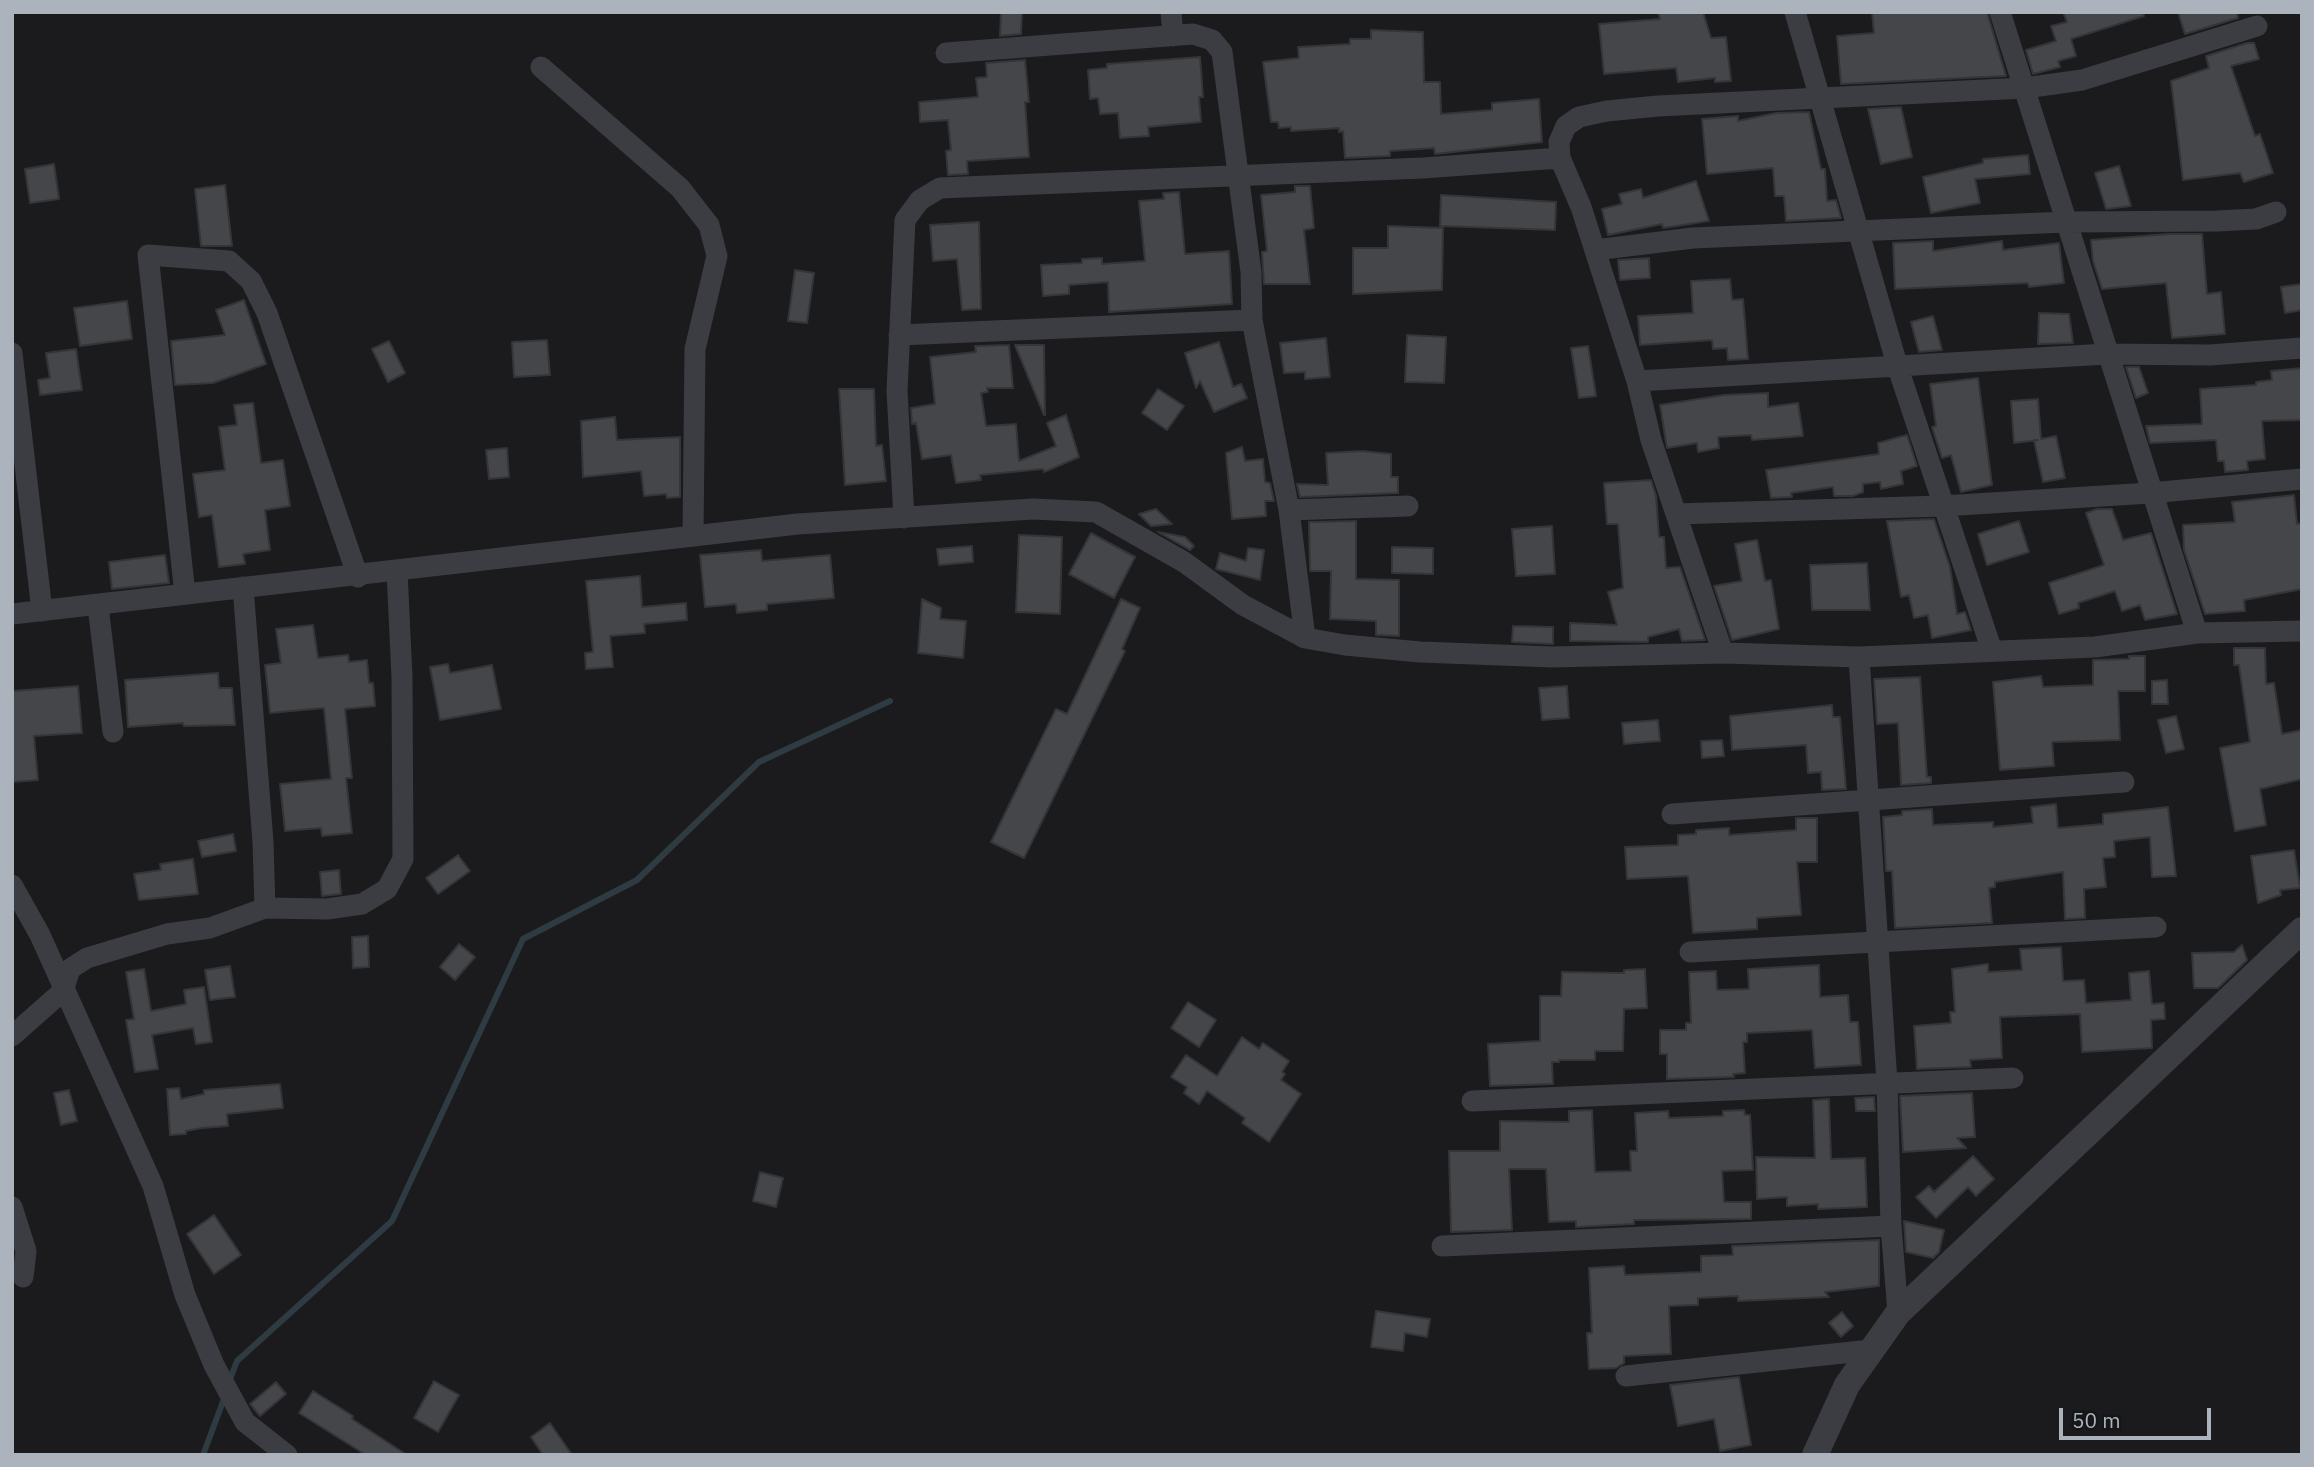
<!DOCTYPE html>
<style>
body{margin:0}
#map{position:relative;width:2314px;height:1467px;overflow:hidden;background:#1b1b1d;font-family:"IBM Plex Sans",sans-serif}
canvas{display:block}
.frame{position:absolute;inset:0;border:14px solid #acb3bd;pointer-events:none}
.scale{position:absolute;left:2059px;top:1408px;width:152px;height:32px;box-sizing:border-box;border:4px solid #acb3bd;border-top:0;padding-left:9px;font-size:21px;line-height:24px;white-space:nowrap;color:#acb3bd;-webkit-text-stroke:5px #151618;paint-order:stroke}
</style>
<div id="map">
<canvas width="2314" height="1467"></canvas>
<div class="frame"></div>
<div class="scale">50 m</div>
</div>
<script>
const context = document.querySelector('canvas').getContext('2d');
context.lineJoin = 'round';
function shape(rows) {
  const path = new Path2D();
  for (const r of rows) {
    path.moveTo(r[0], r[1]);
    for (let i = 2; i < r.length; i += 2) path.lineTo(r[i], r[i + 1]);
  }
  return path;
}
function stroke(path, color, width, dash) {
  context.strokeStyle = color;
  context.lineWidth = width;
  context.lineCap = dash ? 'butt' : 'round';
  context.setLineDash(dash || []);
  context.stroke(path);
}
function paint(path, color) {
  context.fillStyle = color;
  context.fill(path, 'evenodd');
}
stroke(shape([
 [229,1382,237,1361,392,1221,523,939,637,880,759,762,890,701],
 [203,1455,225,1396]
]), '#2f3b43', 6);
const building = shape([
 [1001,12,1022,12,1021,34,1000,36,1001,12],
 [1658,12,1703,12,1711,38,1726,37,1731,81,1715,82,1715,78,1678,82,1676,68,1604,74,1599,24,1660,19,1658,12],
 [1872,12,1987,12,2006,76,1841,84,1837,36,1874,33,1872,12],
 [2063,12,2143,12,2144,16,2071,39,2076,56,2058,61,2060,67,2033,74,2026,50,2056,41,2051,26,2067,22,2063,12],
 [2178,12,2237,12,2238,18,2185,34,2178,12],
 [1371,30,1423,32,1424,82,1440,82,1441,114,1492,110,1492,103,1539,99,1542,142,1435,154,1434,148,1390,151,1390,156,1345,158,1343,131,1339,132,1339,128,1291,131,1291,127,1279,128,1278,122,1271,122,1263,62,1299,58,1298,47,1350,44,1350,39,1371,39,1371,30],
 [2247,43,2254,43,2259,59,2231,66,2255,136,2260,134,2273,173,2244,182,2240,173,2183,180,2171,81,2209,68,2206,56,2247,43],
 [1200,57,1203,97,1199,97,1201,122,1148,127,1149,136,1120,138,1118,113,1100,114,1098,98,1090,99,1088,70,1107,68,1107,64,1200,57],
 [1025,60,1029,102,1025,102,1029,157,967,161,968,174,948,175,946,151,951,150,948,120,920,122,919,102,978,97,976,78,987,77,986,63,1025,60],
 [1901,107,1912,157,1881,164,1868,109,1901,107],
 [1809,112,1821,169,1825,169,1827,201,1836,200,1841,218,1786,221,1784,196,1775,196,1773,168,1707,174,1702,119,1738,116,1738,121,1776,113,1809,112],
 [2028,155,2030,174,1975,179,1980,203,1931,213,1923,177,1983,163,1983,159,2028,155],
 [54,164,59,199,30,203,25,169,54,164],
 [2119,166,2131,206,2106,209,2095,173,2119,166],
 [1696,181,1709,221,1663,228,1662,224,1608,235,1602,209,1622,204,1619,194,1641,189,1643,198,1696,181],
 [225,185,232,246,201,246,195,189,225,185],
 [1295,186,1310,186,1314,228,1304,230,1310,284,1264,284,1262,252,1267,251,1261,195,1295,192,1295,186],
 [1179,192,1185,254,1229,251,1232,304,1109,312,1108,282,1069,285,1069,294,1043,296,1041,265,1082,263,1082,259,1102,258,1102,264,1145,261,1139,201,1164,199,1163,193,1179,192],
 [1441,195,1556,202,1555,230,1440,226,1441,195],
 [979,222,981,309,962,310,957,259,933,261,930,225,979,222],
 [1388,226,1443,228,1442,290,1353,294,1353,248,1388,248,1388,226],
 [2169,234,2202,234,2207,294,2221,292,2225,334,2172,338,2166,283,2102,289,2093,261,2091,240,2169,234],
 [1933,241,1933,251,2002,241,2003,250,2059,243,2064,283,2029,287,2028,283,1895,289,1893,243,1933,241],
 [1649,258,1650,278,1620,280,1618,260,1649,258],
 [795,270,814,273,807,323,788,321,795,270],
 [1730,279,1732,300,1743,299,1748,359,1728,360,1727,348,1713,349,1712,340,1640,345,1638,316,1693,313,1691,281,1730,279],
 [2302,284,2302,310,2285,313,2281,287,2302,284],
 [244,300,266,364,213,383,175,385,171,341,225,335,216,310,244,300],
 [127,301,132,339,80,346,74,308,127,301],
 [2039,313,2069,314,2073,343,2038,344,2039,313],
 [1933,316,1942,350,1919,352,1911,322,1933,316],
 [1407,335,1446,337,1444,383,1405,382,1407,335],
 [1326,338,1330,377,1305,379,1305,372,1284,373,1280,343,1326,338],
 [547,340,550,375,514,377,512,342,547,340],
 [389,341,405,373,388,382,372,349,389,341],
 [1219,342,1233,387,1241,384,1247,398,1214,412,1200,381,1196,388,1185,353,1219,342],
 [1009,345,1013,388,987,388,988,392,981,393,986,426,1016,424,1019,461,1056,446,1047,423,1066,415,1079,457,1044,472,1043,469,980,475,981,480,956,483,951,455,922,459,916,423,912,424,911,408,935,404,930,357,976,352,975,346,1009,345],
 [1015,345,1044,345,1045,415,1044,415,1015,345],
 [1588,346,1596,396,1579,398,1571,348,1588,346],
 [76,349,82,390,40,395,38,380,50,378,46,353,76,349],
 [2126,367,2139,367,2148,393,2136,398,2126,367],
 [2302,368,2302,420,2262,421,2265,459,2247,461,2248,470,2225,472,2224,461,2218,461,2216,440,2150,443,2146,426,2202,424,2200,389,2256,385,2256,382,2272,380,2271,371,2302,368],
 [1978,378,1992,485,1961,492,1951,455,1942,458,1932,427,1936,426,1930,384,1978,378],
 [839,389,874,389,876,446,882,445,886,481,845,485,839,389],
 [1158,389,1184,406,1167,430,1142,413,1158,389],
 [1768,393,1768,407,1798,403,1803,436,1752,440,1751,435,1718,437,1719,448,1698,452,1697,443,1667,448,1660,405,1724,395,1768,393],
 [2038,399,2041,439,2056,436,2065,478,2043,482,2034,440,2038,440,2014,443,2011,401,2038,399],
 [253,403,261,463,283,460,290,506,265,510,270,550,243,554,245,564,219,567,212,515,199,517,193,474,225,470,219,427,237,425,234,405,253,403],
 [615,417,617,440,680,437,680,497,667,498,666,494,644,496,641,471,583,477,581,421,615,417],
 [1907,435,1917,466,1901,471,1903,484,1881,489,1880,482,1863,484,1863,492,1853,496,1834,496,1833,487,1791,493,1792,497,1771,498,1766,470,1879,454,1878,443,1907,435],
 [1242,447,1245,461,1263,459,1265,482,1270,483,1274,501,1265,501,1266,516,1232,519,1226,453,1242,447],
 [507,448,509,477,489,479,486,450,507,448],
 [1362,451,1391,454,1391,477,1398,477,1398,493,1300,497,1297,484,1328,485,1326,453,1362,451],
 [1651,480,1656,496,1659,537,1664,537,1666,568,1680,567,1705,640,1682,641,1679,629,1648,637,1648,642,1570,641,1570,623,1617,625,1608,592,1623,588,1618,524,1607,524,1604,483,1651,480],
 [2294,495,2297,524,2302,523,2302,589,2244,600,2245,611,2205,614,2184,550,2183,525,2235,522,2232,502,2294,495],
 [1156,509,1172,524,1151,526,1139,514,1156,509],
 [2097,509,2112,509,2123,540,2151,533,2177,614,2145,620,2140,605,2122,611,2115,591,2078,603,2079,608,2059,614,2049,583,2104,565,2086,513,2097,509],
 [1934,519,1950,567,1957,614,1965,612,1971,630,1932,638,1928,615,1914,618,1909,595,1901,597,1887,521,1934,519],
 [1356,521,1356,579,1399,580,1399,636,1376,635,1376,621,1330,619,1331,571,1310,571,1309,522,1356,521],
 [2019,521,2029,552,1987,565,1978,534,2019,521],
 [1552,526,1555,574,1516,576,1512,529,1552,526],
 [1158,532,1185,537,1194,546,1190,550,1158,532],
 [1091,533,1135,557,1114,598,1069,574,1091,533],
 [1019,535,1062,537,1060,614,1016,612,1019,535],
 [1757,540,1765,581,1771,580,1779,629,1732,640,1714,586,1742,581,1735,544,1757,540],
 [972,546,973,562,939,565,937,549,972,546],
 [1392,547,1433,548,1433,574,1392,573,1392,547],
 [1248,548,1264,550,1260,580,1216,569,1220,553,1246,561,1248,548],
 [761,550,762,561,830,555,834,598,767,604,767,610,737,613,736,604,705,607,700,555,761,550],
 [165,555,169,583,112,589,109,562,165,555],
 [1867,563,1870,610,1812,610,1810,565,1867,563],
 [640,576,642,607,686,603,687,620,644,624,645,633,610,636,613,667,586,669,585,653,593,652,586,581,640,576],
 [922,599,941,608,940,619,966,621,963,658,918,653,922,599],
 [1121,599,1140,608,1122,649,1125,651,1024,858,991,842,1056,709,1067,714,1121,599],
 [313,625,318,658,348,655,349,662,367,660,369,683,373,683,375,706,345,709,352,778,346,778,352,833,322,836,321,828,285,831,280,784,331,779,324,708,270,713,265,665,281,663,276,629,313,625],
 [1513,626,1553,627,1553,644,1512,642,1513,626],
 [2234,648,2265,648,2266,684,2274,683,2282,734,2302,730,2302,779,2260,789,2266,825,2235,831,2220,748,2250,742,2239,665,2234,665,2234,648],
 [2129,656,2145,656,2145,691,2118,691,2120,740,2052,742,2054,766,2000,770,1993,682,2041,676,2043,687,2093,685,2093,660,2129,659,2129,656],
 [448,664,450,673,492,665,501,709,440,720,430,667,448,664],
 [218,673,219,688,232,688,235,725,184,726,183,723,128,727,125,680,218,673],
 [1920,677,1927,777,1931,777,1931,783,1901,785,1898,723,1877,724,1874,679,1920,677],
 [2167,680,2168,704,2152,704,2152,681,2167,680],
 [78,686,82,733,34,736,38,780,12,782,12,691,78,686],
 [1567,686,1569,718,1542,720,1539,688,1567,686],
 [1832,705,1833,717,1840,717,1846,789,1822,790,1821,772,1808,773,1806,745,1732,750,1730,716,1832,705],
 [2176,716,2184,749,2166,753,2158,720,2176,716],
 [1658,720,1660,741,1624,744,1622,723,1658,720],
 [1722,740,1724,756,1702,758,1701,741,1722,740],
 [2056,804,2058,828,2103,824,2103,814,2168,807,2176,876,2152,877,2150,837,2114,841,2115,857,2103,858,2106,887,2084,889,2085,918,2065,919,2063,872,1995,882,1995,887,1989,888,1992,923,1895,928,1892,871,1886,871,1883,817,1902,815,1902,811,1932,809,1933,825,1993,822,1993,827,2033,823,2031,807,2056,804],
 [1796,818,1817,818,1817,862,1797,862,1801,915,1757,918,1757,929,1693,933,1688,876,1627,879,1625,847,1678,845,1678,835,1696,834,1696,830,1729,828,1729,835,1796,830,1796,818],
 [233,834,236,851,202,857,198,841,233,834],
 [2294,850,2300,888,2280,890,2281,895,2258,903,2251,856,2294,850],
 [458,855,470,871,438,894,426,878,458,855],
 [193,859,198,894,139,900,134,874,161,870,160,864,193,859],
 [339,870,341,894,322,896,320,872,339,870],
 [368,936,369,967,353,968,352,937,368,936],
 [459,944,475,957,455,980,440,967,459,944],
 [2242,945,2247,960,2218,988,2194,988,2192,953,2234,952,2242,945],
 [2061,947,2063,981,2084,980,2086,1003,2131,1000,2129,973,2149,971,2152,1004,2164,1003,2165,1019,2151,1020,2152,1048,2082,1052,2080,1014,2000,1017,2002,1058,1970,1060,1971,1067,1917,1069,1914,1026,1951,1023,1950,1012,1955,1012,1952,969,1988,964,1988,972,2022,970,2020,949,2061,947],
 [1819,965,1820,997,1848,995,1850,1022,1858,1022,1861,1065,1815,1068,1812,1030,1747,1033,1747,1042,1743,1042,1745,1073,1733,1074,1734,1077,1667,1079,1667,1054,1660,1054,1660,1030,1686,1030,1686,1023,1691,1023,1689,972,1716,971,1717,990,1749,989,1748,969,1819,965],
 [230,966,235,997,210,1000,205,970,230,966],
 [144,969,151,1011,186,1004,184,990,204,987,212,1042,196,1044,193,1028,152,1035,158,1069,135,1072,126,1020,134,1019,126,972,144,969],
 [1645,969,1647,1008,1624,1009,1623,1051,1595,1051,1595,1060,1559,1060,1559,1062,1552,1062,1553,1084,1490,1086,1488,1044,1540,1041,1540,996,1561,996,1562,972,1624,973,1624,970,1645,969],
 [1188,1002,1216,1020,1199,1047,1171,1028,1188,1002],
 [1242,1037,1259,1049,1263,1043,1289,1061,1282,1072,1285,1074,1281,1080,1301,1094,1269,1142,1242,1123,1245,1118,1207,1091,1199,1104,1184,1093,1187,1087,1171,1077,1186,1055,1217,1076,1242,1037],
 [280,1084,283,1108,227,1114,228,1126,202,1128,186,1131,186,1134,170,1135,167,1089,179,1088,181,1099,204,1094,204,1090,280,1084],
 [69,1090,77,1121,61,1125,54,1093,69,1090],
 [1972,1093,1975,1137,1957,1138,1966,1148,1903,1152,1900,1096,1972,1093],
 [1874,1097,1875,1111,1856,1111,1855,1098,1874,1097],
 [1829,1099,1831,1159,1865,1158,1867,1207,1818,1209,1818,1204,1787,1206,1787,1197,1757,1199,1756,1157,1815,1158,1813,1100,1829,1099],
 [1592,1110,1595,1172,1631,1171,1630,1151,1637,1151,1635,1113,1668,1111,1669,1118,1723,1116,1723,1111,1744,1110,1745,1115,1750,1115,1753,1170,1722,1171,1724,1202,1751,1202,1751,1219,1634,1220,1634,1224,1576,1227,1576,1221,1549,1222,1546,1169,1509,1169,1512,1230,1451,1232,1449,1151,1500,1151,1500,1121,1569,1122,1569,1111,1592,1110],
 [1973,1156,1994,1179,1976,1196,1968,1187,1936,1218,1916,1197,1929,1186,1934,1192,1973,1156],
 [760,1172,783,1178,776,1207,753,1201,760,1172],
 [214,1215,241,1255,214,1274,187,1234,214,1215],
 [1904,1221,1944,1230,1939,1252,1933,1258,1906,1252,1904,1221],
 [1879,1240,1879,1286,1825,1292,1829,1297,1738,1301,1738,1296,1698,1298,1698,1305,1669,1306,1671,1354,1624,1356,1624,1363,1616,1368,1589,1369,1587,1333,1592,1333,1589,1268,1624,1266,1625,1275,1701,1272,1701,1256,1733,1255,1732,1246,1879,1240],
 [1376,1311,1430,1319,1427,1337,1405,1333,1403,1351,1371,1347,1376,1311],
 [1842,1312,1853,1326,1841,1337,1829,1323,1842,1312],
 [1739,1377,1751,1445,1720,1451,1714,1419,1678,1426,1670,1385,1739,1377],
 [434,1381,459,1395,438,1432,414,1418,434,1381],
 [276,1382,286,1394,260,1416,250,1404,276,1382],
 [313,1391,353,1416,352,1419,407,1455,366,1455,299,1413,313,1391],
 [550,1423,572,1455,543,1455,531,1437,550,1423]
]);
paint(building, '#45464a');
stroke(building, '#343539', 2);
stroke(shape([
 [1171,12,1173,36],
 [1795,12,1898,368,1992,651],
 [2000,12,2197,633],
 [946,53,1193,34,1212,40,1222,52,1251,272,1252,320,1289,510,1305,638],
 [541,67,680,188,709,225,717,256,695,349,693,536],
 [1595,250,1693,238,2065,222,2217,221,2256,219,2276,212],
 [899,335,1252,320],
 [12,353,42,611],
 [1637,381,2107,354,2210,355,2302,348],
 [1289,510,1408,506],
 [1676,514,1943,506,2150,493,2302,479],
 [904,518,897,391,905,220,920,200,940,188,1423,168,1560,158],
 [185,594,148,255,229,261,251,281,267,313,358,577],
 [98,606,113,732],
 [12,614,798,524,1033,509,1096,512,1184,562,1243,605,1305,638,1345,645,1420,652,1553,657,1723,653,1859,657,2095,647,2197,633,2302,631],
 [1723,653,1651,440,1637,381,1581,207,1560,158,1559,142,1566,126,1579,117,1607,111,1658,106,2025,88,2082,80,2257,26],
 [1859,657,1887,1083,1891,1226,1898,1313],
 [1672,814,2124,782],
 [12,885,40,935,153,1186,185,1295,214,1365,245,1422,287,1455],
 [265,908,327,909,362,904,387,889,403,859,402,677,397,571],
 [1690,952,2156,927],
 [12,1036,63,991,70,969,87,958,167,934,210,928,265,908,263,842,243,587],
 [1472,1101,2013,1078],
 [12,1207,26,1251,23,1277],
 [1442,1246,1891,1226],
 [1626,1376,1871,1350]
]), '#3b3d43', 21);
stroke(shape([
 [1815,1455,1847,1385,1898,1313,2302,930]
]), '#3b3d43', 26);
</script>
